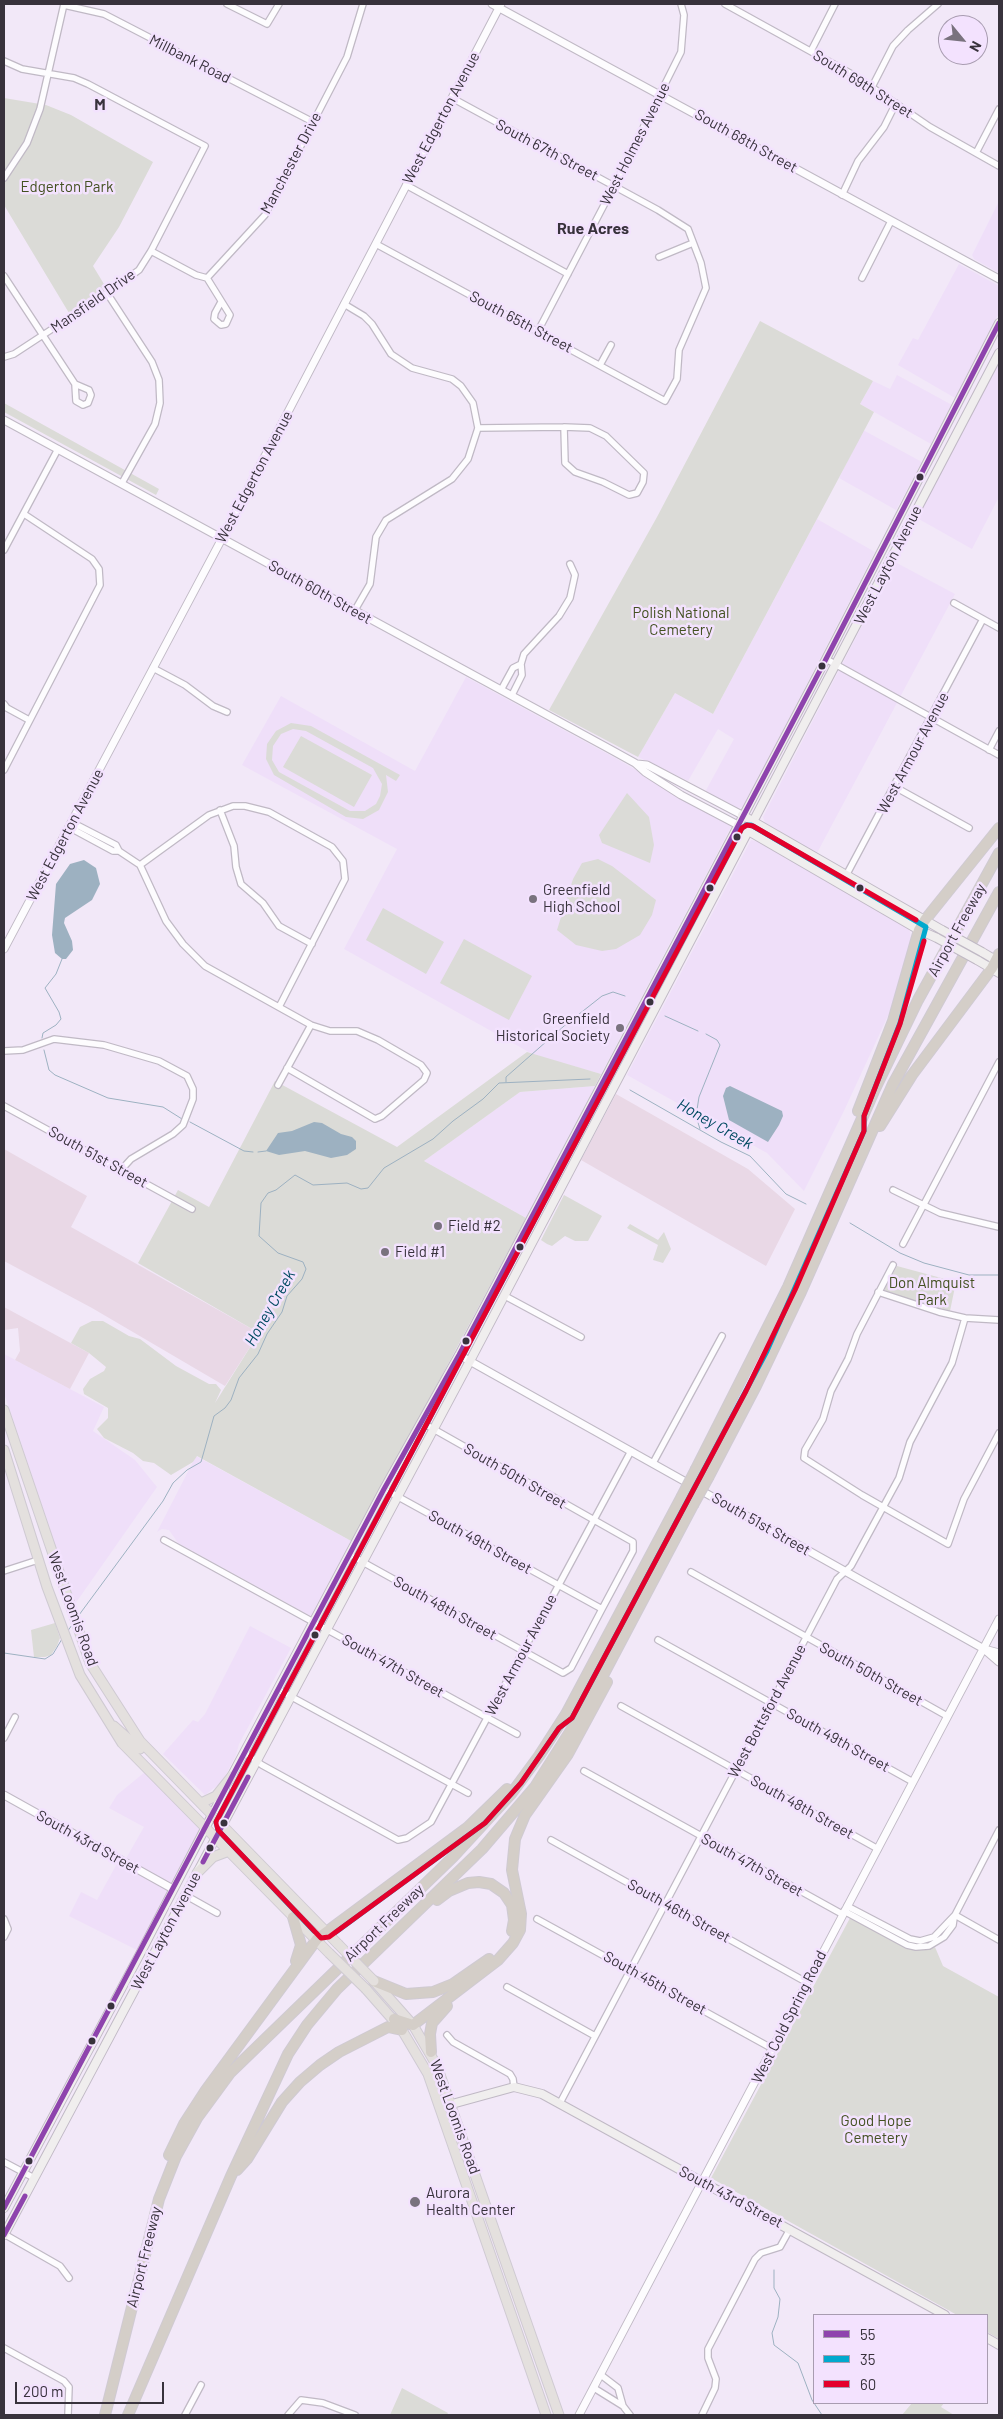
<!DOCTYPE html>
<style>
body{margin:0}
#map{position:relative;width:1003px;height:2419px;overflow:hidden;background:#f2e8f8;font-family:Barlow,sans-serif}
canvas{display:block}
.frame{position:absolute;inset:0;border:5px solid #38323c;pointer-events:none}
.legend{position:absolute;left:813px;top:2314px;width:175px;height:90px;box-sizing:border-box;background:#f3e2fe;border:1px solid #a89cb0;margin:0;padding:6px 9px;list-style:none;font-size:15px;color:#38323c}
.legend li{display:flex;align-items:center;gap:10px;height:25px}
.legend b{width:25px;border:1px solid #a89cb0}
.north{position:absolute;left:938px;top:15px;width:50px;height:50px;box-sizing:border-box;background:#f3e2fe;border:1px solid #a89cb0;border-radius:50%;rotate:118deg;font-size:14px;font-weight:700;line-height:20px;text-align:center;color:#38323c}
.north::after{content:'';display:block;margin:auto;width:18px;height:22px;background:#79727e;clip-path:polygon(50% 0,100% 100%,50% 72%,0 100%)}
.scale{position:absolute;left:15px;top:2382px;width:149px;height:22px;box-sizing:border-box;border:2px solid #38323c;border-top:0;padding-left:6px;font-size:15px;line-height:18px;white-space:nowrap;color:#38323c;-webkit-text-stroke:4px #f3e2fe;paint-order:stroke}
</style>
<div id="map">
<canvas width="1003" height="2419"></canvas>
<div class="frame"></div>
<ul class="legend">
<li><b style="height:6px;background:#8e44ad"></b>55</li>
<li><b style="height:6px;background:#00a9ce"></b>35</li>
<li><b style="height:6px;background:#e4002b"></b>60</li>
</ul>
<div class="north">N</div>
<div class="scale">200 m</div>
</div>
<script>
const context = document.querySelector('canvas').getContext('2d');
context.lineJoin = 'round';
function paint(path, color) {
  context.fillStyle = color;
  context.fill(path, 'evenodd');
}
function shape(rows) {
  const path = new Path2D();
  for (const r of rows) {
    path.moveTo(r[0], r[1]);
    for (let i = 2; i < r.length; i += 2) path.lineTo(r[i], r[i + 1]);
  }
  return path;
}
function stroke(path, color, width, dash) {
  context.strokeStyle = color;
  context.lineWidth = width;
  context.lineCap = dash ? 'butt' : 'round';
  context.setLineDash(dash || []);
  context.stroke(path);
}
function write(font, color, halo, rows, align = 'center') {
  context.font = font + ' Barlow,sans-serif';
  context.lineWidth = 5;
  context.setLineDash([]);
  context.textBaseline = 'middle';
  context.strokeStyle = halo;
  context.fillStyle = color;
  for (const [text, x, y, turn = 0] of rows) {
    context.save();
    context.translate(x, y);
    context.rotate((+turn || 0) * Math.PI / 180);
    context.textAlign = isNaN(turn) ? turn : align;
    if (halo) context.strokeText(text, 0, 0);
    context.fillText(text, 0, 0);
    context.restore();
  }
}
paint(shape([
 [999,201,999,273,974,259,972,255],
 [959,264,999,286,999,313,955,398,898,365,913,338,918,340],
 [999,360,999,497,972,549,917,518],
 [897,375,952,405,931,444,860,404,873,381,890,389],
 [863,430,922,462,896,510,839,478],
 [817,519,875,552,747,800,742,807,738,808,705,792,734,739,718,729,688,781,638,757,675,693,713,714],
 [895,562,955,594,817,853,765,823,763,817],
 [466,677,617,759,727,823,731,827,601,1074,536,1056,344,949,397,849,242,765,281,696,415,771],
 [751,840,759,842,909,927,912,945,898,994,843,1113,804,1191,767,1153,627,1075],
 [595,1086,526,1218,424,1161,520,1092],
 [4,1354,104,1407,93,1431,135,1460,157,1487,75,1604,4,1393],
 [196,1456,353,1542,314,1615,309,1615,178,1543,169,1530,162,1529,157,1532],
 [250,1626,291,1648,239,1744,236,1755,222,1782,205,1795,163,1754,193,1720,198,1722,205,1714],
 [145,1772,205,1827,141,1952,69,1916,81,1892,97,1900,119,1860,124,1862,144,1827,109,1808,117,1795]
]), '#efdff9');
paint(shape([
 [616,1094,748,1169,795,1209,766,1266,581,1160],
 [4,1149,87,1196,71,1227,259,1333,225,1386,92,1308,4,1261],
 [4,1307,89,1353,70,1389,15,1360,20,1351,18,1328,4,1330]
]), '#e9d8e6');
paint(shape([
 [4,98,46,105,71,115,153,162,119,227,93,266,107,289,69,313,4,205],
 [760,321,873,381,860,404,874,412,713,714,675,693,638,757,549,710,657,517],
 [4,403,159,489,156,495,4,412],
 [291,723,311,726,400,775,396,781,386,775,388,792,379,810,363,819,346,817,274,775,266,759,267,744,276,731],
 [293,729,306,731,373,768,382,784,380,796,376,804,365,811,350,811,279,772,272,760,273,746,281,734],
 [301,736,372,775,354,807,283,767],
 [627,793,649,817,654,845,650,863,602,843,599,835],
 [598,859,612,866,656,900,652,915,640,935,616,949,602,951,576,945,557,930,573,879,582,863],
 [383,908,444,942,426,974,366,940],
 [464,939,532,976,509,1020,440,983],
 [527,1052,601,1074,595,1086,520,1092,424,1161,526,1218,353,1542,197,1456,193,1462,171,1475,154,1463,143,1461,133,1453,104,1438,97,1429,108,1418,108,1408,84,1394,83,1389,90,1379,104,1371,106,1367,89,1353,71,1343,80,1327,92,1321,103,1321,129,1336,140,1339,176,1366,209,1384,216,1384,221,1390,215,1403,259,1333,138,1263,178,1190,209,1207,275,1081,397,1147],
 [564,1195,602,1216,588,1241,575,1241,565,1236,552,1246,547,1244,541,1240],
 [630,1224,658,1240,664,1232,671,1249,663,1263,653,1260,658,1245,627,1228],
 [897,1266,956,1282,950,1311,887,1292,884,1289],
 [55,1623,60,1638,57,1646,51,1655,45,1657,34,1657,31,1630],
 [850,1918,904,1946,922,1950,935,1947,943,1966,999,1997,999,2339,987,2332,987,2315,957,2315,711,2178],
 [402,2388,448,2413,447,2415,390,2415],
 [912,2403,944,2403,941,2407,954,2415,902,2415]
]), '#dbdbd7');
paint(shape([
 [84,860,96,868,100,884,92,900,65,918,64,923,72,941,73,950,66,959,62,959,55,953,52,935,56,884,70,864],
 [730,1086,782,1111,783,1116,779,1125,768,1142,729,1120,723,1096,726,1088],
 [314,1122,322,1123,341,1134,352,1137,356,1141,356,1149,347,1155,331,1158,305,1151,279,1155,266,1151,278,1133,292,1131]
]), '#9db1c1');
stroke(shape([
 [665,1016,698,1031],
 [42,1038,43,1033,56,1025,61,1019,59,1012,45,988,56,974,62,959],
 [44,1050,49,1070,55,1075,108,1098,163,1107,182,1119],
 [506,1082,506,1077,564,1026,602,996,613,992,625,996],
 [630,1090,721,1142,750,1156,786,1194,806,1204],
 [190,1122,244,1151,253,1152],
 [700,1129,696,1116,699,1097,720,1045,717,1040,706,1034],
 [258,1152,266,1151],
 [850,1223,900,1253,924,1263,969,1275,999,1275],
 [79,1615,163,1501,173,1483,187,1470,201,1462,214,1416,225,1408,231,1400,239,1378,258,1354,267,1334,282,1312,287,1296,302,1279,306,1269,303,1262,278,1253,259,1236,261,1203,268,1193,276,1190,295,1175,313,1185,347,1183,361,1189,368,1188,384,1168,433,1139,453,1121,483,1099,499,1083,590,1079],
 [67,1632,72,1625],
 [4,1653,45,1659,53,1654,62,1639],
 [774,2270,774,2288,780,2299,778,2317,772,2333,774,2345,798,2363,812,2400,822,2415]
]), '#9db1c1', 1);
const minor = shape([
 [227,4,267,24,279,4],
 [725,4,857,77,930,127,999,166],
 [64,5,104,14,313,122],
 [811,51,835,4],
 [4,61,22,69,74,78,88,84,205,146,151,251,139,270,107,293,14,354,4,357],
 [872,87,893,46,908,30,938,4],
 [976,153,999,109],
 [4,178,27,143,40,109,64,4],
 [406,185,568,274],
 [842,195,858,161,884,127,896,103],
 [376,244,665,401,677,379,679,350,706,288,701,263,688,229,658,210,452,98],
 [151,251,196,275,207,278],
 [659,257,693,243],
 [4,276,75,384,76,401,83,405,88,403,91,395,89,390,75,384],
 [207,278,265,215,347,57,363,4],
 [207,278,230,315,226,324,221,325,214,319,215,313,221,302],
 [862,278,891,221],
 [107,293,152,362,159,380,160,403,155,424,122,483],
 [344,304,364,316,372,324,391,354,412,368,452,379,461,386,473,403,478,428,468,459,452,479,386,520,376,537,370,584,355,610],
 [538,331,614,186,681,52,684,15,681,4],
 [600,365,611,345],
 [564,427,590,428,606,436,644,473,643,482,637,493,629,495,603,482,575,472,565,463,564,427],
 [478,428,564,427],
 [4,550,58,449],
 [954,603,999,628],
 [826,659,999,755],
 [153,668,185,685,213,706,227,712],
 [501,690,513,668,521,664],
 [512,695,522,675,521,664,524,654,559,616,570,598,575,575,570,564],
 [4,704,7,708,29,720],
 [989,750,999,731],
 [4,770,100,585,99,569,92,559,24,514],
 [895,787,969,828],
 [220,810,234,846,236,867,241,884,263,903,279,926,312,944],
 [70,825,79,826,116,845,119,851,140,865,166,921,183,944,205,966,311,1025,330,1031,357,1031,378,1040,421,1065,427,1073,424,1080,382,1116,375,1119,287,1068],
 [70,825,76,831,113,851,119,851],
 [140,865,209,815,233,806,245,806,269,812,332,847,343,861,345,879,279,1007],
 [841,885,983,619],
 [4,1051,23,1050,54,1039,104,1045,159,1061,187,1076,193,1089,193,1099,183,1125,173,1134,131,1159,121,1170],
 [278,1085,311,1025],
 [4,1106,192,1209],
 [893,1190,940,1213,999,1227],
 [903,1244,999,1062],
 [893,1265,857,1334,848,1359,831,1391,823,1419,805,1450,804,1458,862,1495,948,1544,964,1499,999,1433],
 [878,1292,939,1312,965,1318,999,1320],
 [505,1296,581,1337],
 [653,1463,722,1336],
 [384,1489,602,1609],
 [164,1540,517,1734],
 [350,1555,563,1673,571,1668,602,1609,633,1551,633,1542,421,1422],
 [4,1571,38,1560],
 [691,1572,947,1716],
 [658,1640,913,1782],
 [279,1690,468,1793],
 [621,1706,878,1849],
 [4,1738,15,1717],
 [245,1753,262,1765,398,1840,407,1838,431,1822,631,1451],
 [584,1771,842,1914],
 [551,1840,806,1982],
 [185,1895,217,1913],
 [847,1906,910,1939,920,1941,934,1937,955,1915,999,1830],
 [844,1911,907,1945,916,1947,929,1946,944,1937,953,1925,954,1918],
 [955,1915,999,1940],
 [4,1919,8,1929,4,1937],
 [537,1919,773,2049],
 [507,1987,595,2036],
 [447,2035,453,2042,510,2074,513,2079,514,2087],
 [560,2103,837,1579,851,1566,899,1478,910,1442,952,1363,965,1318],
 [4,2162,34,2178],
 [4,2234,60,2266,69,2278],
 [4,2348,64,2381,69,2387,68,2415],
 [601,2375,618,2388,623,2406],
 [594,2388,623,2406,630,2415],
 [185,2415,201,2385],
 [288,2415,301,2400,323,2403,355,2415],
 [702,2415,715,2388,716,2379,708,2358,708,2349,755,2259,761,2253,780,2247,790,2229]
]);
const tertiary = shape([
 [492,4,999,279],
 [4,420,606,747,635,763,645,772,681,795,738,825],
 [637,764,647,765,742,815],
 [4,949,218,546,501,4],
 [459,1355,984,1649,999,1653],
 [984,1649,999,1662],
 [4,1795,173,1889],
 [579,2415,999,1619]
]);
const secondary = shape([
 [742,815,942,930],
 [738,825,919,930,937,938],
 [982,952,999,962],
 [977,960,999,973],
 [230,1779,384,1489,459,1355,826,659,999,323],
 [452,2104,514,2087,542,2094,945,2315],
 [4,2208,141,1952,225,1790],
 [4,2235,470,1361,999,353],
 [987,2338,999,2345]
]);
const primary = shape([
 [4,1410,90,1663,140,1741,338,1944],
 [4,1450,47,1587,80,1675,122,1743,329,1953],
 [114,1726,140,1749],
 [201,1803,216,1796,232,1776],
 [197,1873,213,1857,229,1851],
 [374,1981,413,2025,437,2066,559,2415],
 [366,1989,402,2030,428,2074,546,2415]
]);
const motorway = shape([
 [858,1111,893,1021,919,930,925,920,999,828],
 [880,1126,912,1075,992,968,999,954],
 [696,1469,788,1287,874,1091,918,1000,999,853],
 [709,1476,756,1386,800,1294,893,1084,999,892],
 [437,1900,449,1891,468,1883,479,1882,491,1884,504,1893,512,1905,514,1920,512,1931],
 [293,1917,301,1945,296,1961],
 [374,1981,406,1994,433,1992,453,1984,489,1959],
 [394,2019,413,2025,498,1960,513,1943,520,1930,521,1914,512,1870,515,1839,525,1815,568,1754,607,1682],
 [431,2052,430,2034,432,2023,447,2006],
 [169,2155,184,2124,206,2090,317,1939,468,1827,507,1789],
 [237,2170,247,2159,282,2102,300,2082,320,2065,339,2052,388,2027,402,2030],
 [105,2415,159,2199,176,2156,197,2118,230,2073,453,1857,511,1794,539,1756,566,1714,681,1498],
 [128,2415,231,2176,288,2054,307,2025,337,1989,482,1849,535,1787,589,1702,693,1505]
]);
stroke(minor, '#c0b9c5', 8);
stroke(tertiary, '#c0b9c5', 9);
stroke(secondary, '#c0b9c5', 10);
stroke(primary, '#cfcad2', 11);
stroke(motorway, '#cfcad2', 12);
stroke(minor, '#fdfcfe', 5.5);
stroke(tertiary, '#fdfcfe', 7);
stroke(secondary, '#f0eeee', 8);
stroke(primary, '#e4e0de', 9);
stroke(motorway, '#d4cec8', 10);
const secondaryBridge = shape([
 [942,930,982,952],
 [937,938,977,960]
]);
const primaryBridge = shape([
 [338,1944,374,1981],
 [329,1953,366,1989]
]);
const motorwayBridge = shape([
 [681,1498,696,1469],
 [693,1505,709,1476]
]);
stroke(secondaryBridge, '#c0b9c5', 10, []);
stroke(primaryBridge, '#cfcad2', 11, []);
stroke(motorwayBridge, '#cfcad2', 12, []);
stroke(secondaryBridge, '#f0eeee', 8);
stroke(primaryBridge, '#e4e0de', 9);
stroke(motorwayBridge, '#d4cec8', 10);
stroke(shape([
 [203,1862,248,1777],
 [4,2208,384,1489,459,1355,826,659,999,323],
 [4,2235,25,2196]
]), '#8e44ad', 5);
stroke(shape([
 [314,1931,218,1830,216,1822,742,828,746,825,751,825,926,927,900,1023,864,1116,864,1131,767,1351,572,1718,559,1728,521,1783,485,1823,336,1932]
]), '#00a9ce', 5);
stroke(shape([
 [916,920,753,826,747,825,742,828,216,1822,218,1830,321,1938,329,1937,485,1823,521,1783,559,1728,572,1718,746,1391,795,1290,864,1131,864,1116,900,1024,924,941]
]), '#e4002b', 5);
for (const [x, y, r, color] of [
 [920,477,4.5,"#38323c"],
 [822,666,4.5,"#38323c"],
 [737,837,4.5,"#38323c"],
 [710,888,4.5,"#38323c"],
 [860,888,4.5,"#38323c"],
 [533,899,5,"#79727e"],
 [650,1002,4.5,"#38323c"],
 [620,1028,5,"#79727e"],
 [438,1226,5,"#79727e"],
 [520,1247,4.5,"#38323c"],
 [385,1252,5,"#79727e"],
 [466,1341,4.5,"#38323c"],
 [315,1635,4.5,"#38323c"],
 [224,1823,4.5,"#38323c"],
 [210,1848,4.5,"#38323c"],
 [111,2006,4.5,"#38323c"],
 [92,2041,4.5,"#38323c"],
 [29,2161,4.5,"#38323c"],
 [415,2202,6,"#79727e"]
]) {
  const dot = new Path2D();
  dot.arc(x, y, r, 0, 2 * Math.PI);
  context.fillStyle = color;
  context.fill(dot);
  stroke(dot, '#f3e2fe', 2);
}
write('15px', '#38323c', '#f3e2fe', [
 ["Millbank Road",190,59,27],
 ["South 69th Street",863,84,32],
 ["West Edgerton Avenue",441,118,-62],
 ["South 68th Street",746,141,29],
 ["West Holmes Avenue",635,144,-63],
 ["South 67th Street",547,150,28],
 ["Manchester Drive",291,163,-62],
 ["Mansfield Drive",93,301,-35],
 ["South 65th Street",521,322,28],
 ["West Edgerton Avenue",254,477,-62],
 ["West Layton Avenue",888,565,-63],
 ["South 60th Street",320,592,29],
 ["West Armour Avenue",913,753,-62],
 ["West Edgerton Avenue",65,835,-62],
 ["Airport Freeway",957,930,-61],
 ["South 51st Street",98,1157,29],
 ["South 50th Street",515,1476,30],
 ["South 51st Street",761,1524,30],
 ["South 49th Street",480,1542,29],
 ["South 48th Street",445,1608,29],
 ["West Loomis Road",73,1609,70],
 ["West Armour Avenue",521,1655,-62],
 ["South 47th Street",393,1666,29],
 ["South 50th Street",871,1674,29],
 ["West Bottsford Avenue",767,1711,-62],
 ["South 49th Street",838,1740,29],
 ["South 48th Street",802,1807,29],
 ["South 43rd Street",88,1842,29],
 ["South 47th Street",752,1865,29],
 ["South 46th Street",679,1911,29],
 ["Airport Freeway",384,1923,-44],
 ["West Layton Avenue",166,1931,-62],
 ["South 45th Street",655,1983,29],
 ["West Cold Spring Road",789,2017,-63],
 ["West Loomis Road",455,2117,70],
 ["South 43rd Street",731,2197,28],
 ["Airport Freeway",144,2257,-76]
]);
write('15px', '#435121', '#f3e2fe', [
 ["Edgerton Park",67,187],
 ["Polish National",681,613],
 ["Cemetery",681,630],
 ["Don Almquist",932,1283],
 ["Park",932,1300],
 ["Good Hope",876,2121],
 ["Cemetery",876,2138]
]);
write('15px', '#38323c', '#f3e2fe', [
 ["Greenfield",543,890],
 ["High School",543,907],
 ["Greenfield",610,1019,"right"],
 ["Historical Society",610,1036,"right"],
 ["Field #2",448,1226],
 ["Field #1",395,1252],
 ["Aurora",426,2193],
 ["Health Center",426,2210]
], 'left');
write('bold 16px', '#38323c', '#f3e2fe', [
 ["M",100,105],
 ["Rue Acres",593,229]
]);
write('italic 16px', '#024b62', '#f3e2fe', [
 ["Honey Creek",715,1124,30],
 ["Honey Creek",270,1308,-60]
]);
</script>
